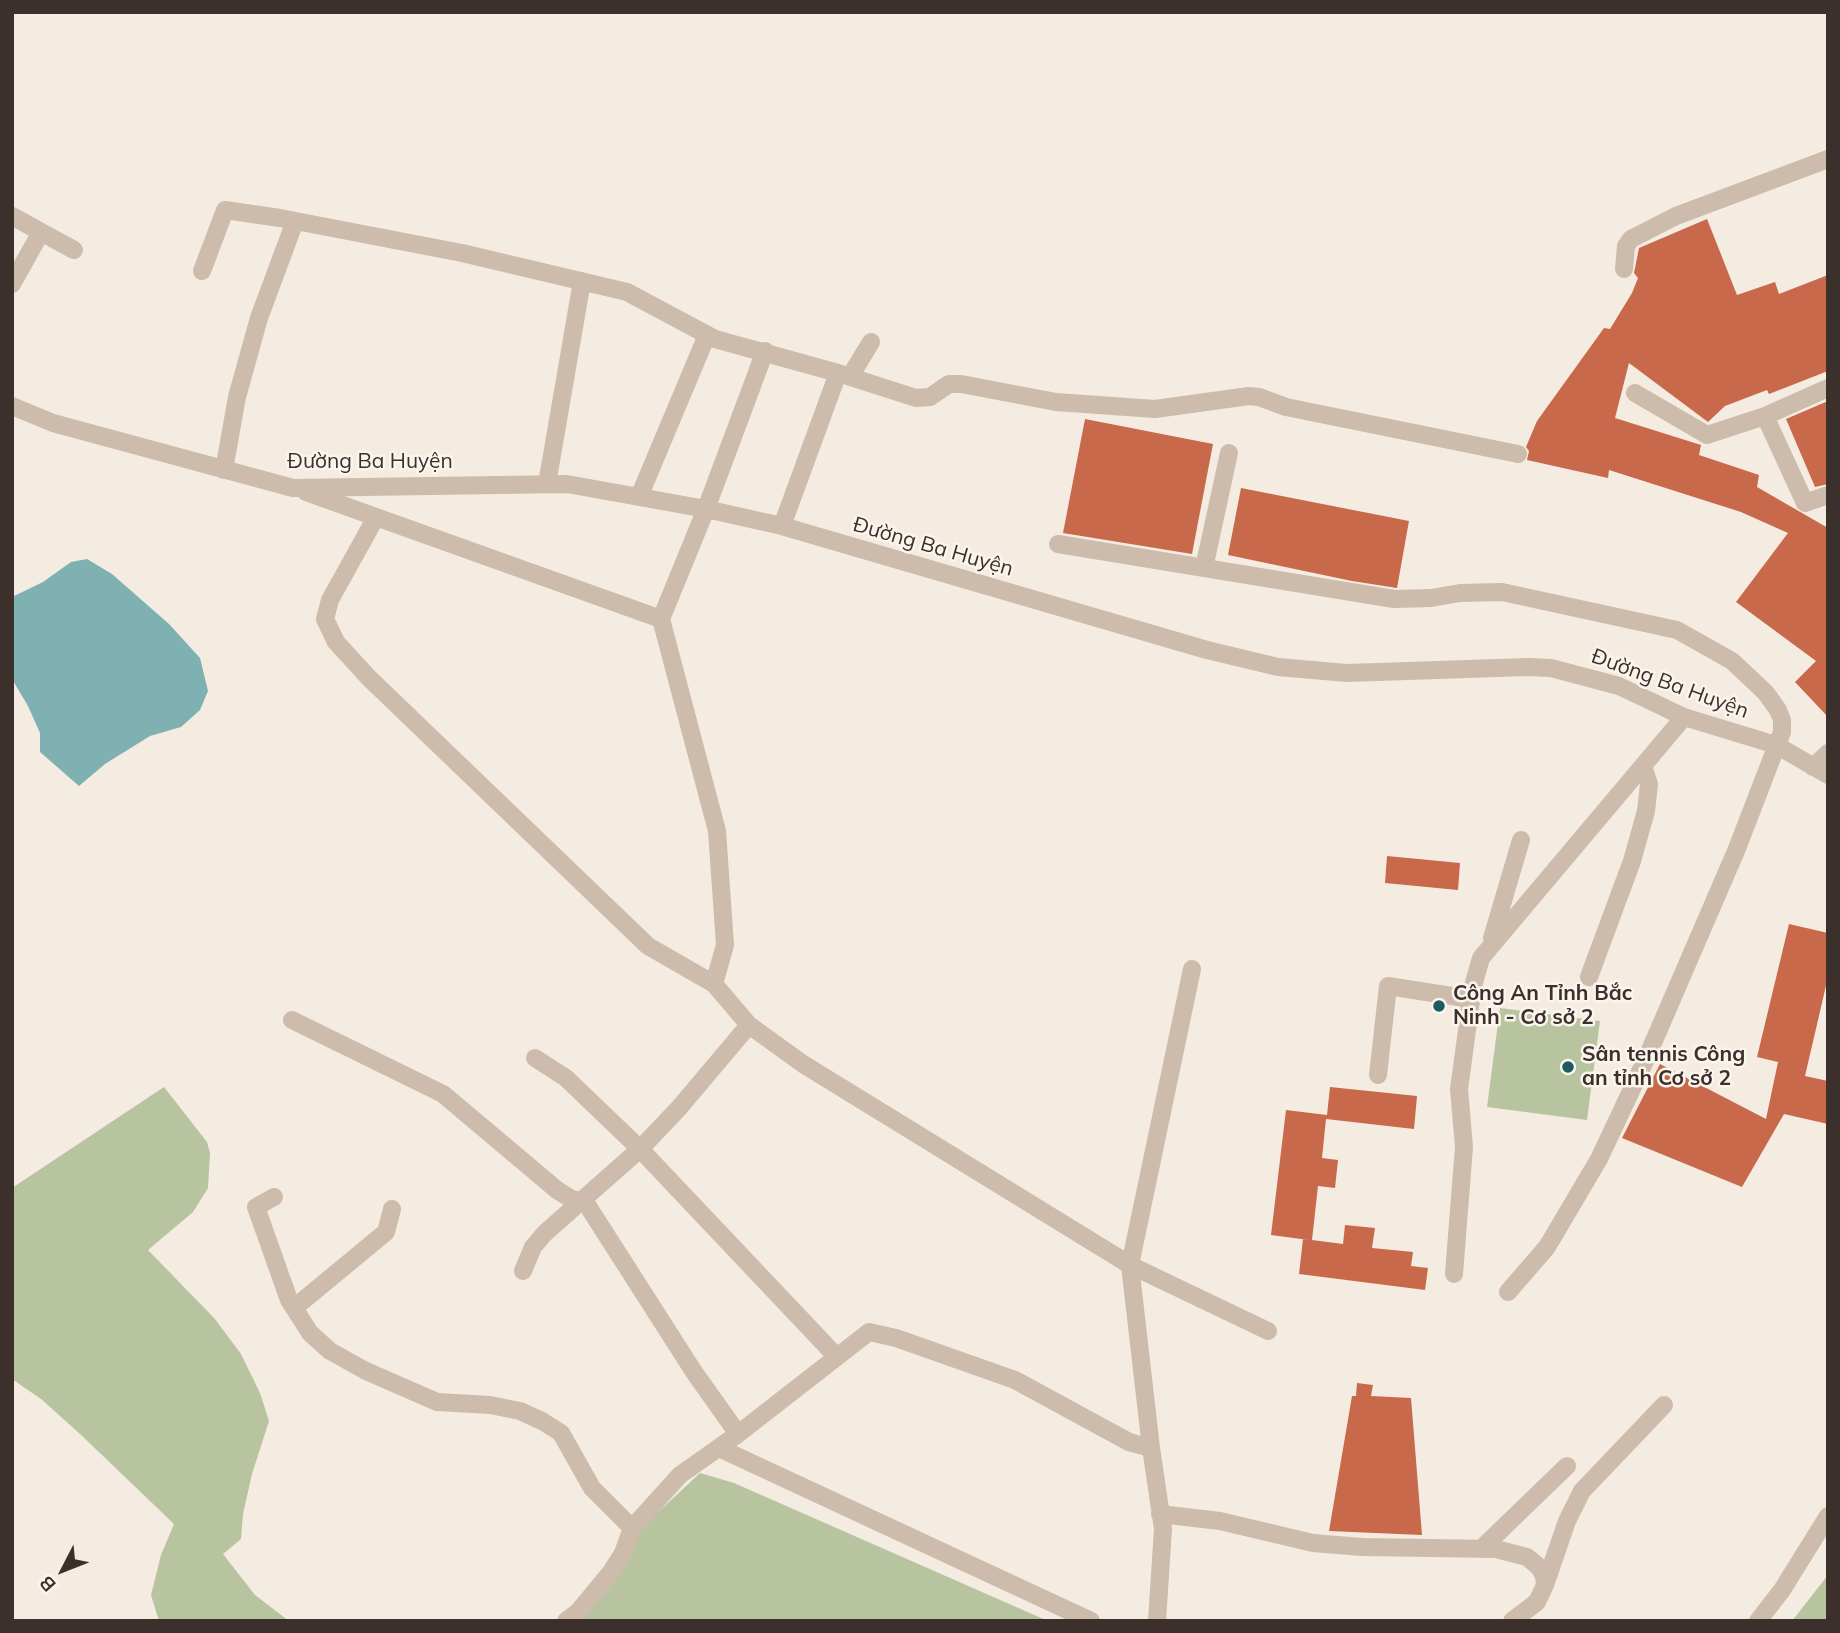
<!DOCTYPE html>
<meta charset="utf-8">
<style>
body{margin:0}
#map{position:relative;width:1840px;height:1633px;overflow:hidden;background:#f4ebe1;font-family:Mulish,sans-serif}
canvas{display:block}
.frame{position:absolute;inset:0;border:14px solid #3b302b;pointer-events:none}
.north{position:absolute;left:28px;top:1535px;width:70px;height:70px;-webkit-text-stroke:5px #fbf5ee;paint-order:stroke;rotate:228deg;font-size:19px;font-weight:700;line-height:28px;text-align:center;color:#3b302b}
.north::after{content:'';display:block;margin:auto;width:24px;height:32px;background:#3b302b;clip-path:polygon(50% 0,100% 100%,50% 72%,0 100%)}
</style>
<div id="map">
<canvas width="1840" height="1633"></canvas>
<div class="frame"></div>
<div class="north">B</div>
</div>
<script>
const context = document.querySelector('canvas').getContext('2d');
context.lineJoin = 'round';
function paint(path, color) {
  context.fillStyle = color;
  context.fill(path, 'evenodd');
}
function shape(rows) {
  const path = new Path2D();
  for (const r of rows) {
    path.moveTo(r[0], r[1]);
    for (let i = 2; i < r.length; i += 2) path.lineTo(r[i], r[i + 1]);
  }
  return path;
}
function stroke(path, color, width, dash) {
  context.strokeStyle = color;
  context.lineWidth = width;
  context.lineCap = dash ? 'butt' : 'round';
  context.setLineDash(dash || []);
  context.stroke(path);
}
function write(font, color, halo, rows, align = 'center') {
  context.font = font + ' Mulish,sans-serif';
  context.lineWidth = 5;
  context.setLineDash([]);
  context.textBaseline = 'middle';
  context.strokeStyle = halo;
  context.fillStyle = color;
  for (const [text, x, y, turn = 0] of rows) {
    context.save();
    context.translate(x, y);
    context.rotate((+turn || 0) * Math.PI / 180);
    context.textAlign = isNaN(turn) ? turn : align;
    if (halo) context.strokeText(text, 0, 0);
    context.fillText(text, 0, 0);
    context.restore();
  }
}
paint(shape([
 [1500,1008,1600,1021,1587,1120,1487,1107],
 [164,1087,207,1142,210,1153,208,1188,193,1212,148,1250,215,1319,241,1354,260,1393,269,1421,252,1474,243,1514,241,1539,223,1554,255,1595,289,1621,159,1621,151,1595,161,1555,174,1524,79,1433,41,1399,12,1379,12,1188],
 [700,1473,734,1483,1048,1621,579,1621,639,1530],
 [1828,1575,1828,1621,1792,1621]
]), '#b8c4a0');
paint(shape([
 [87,559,112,574,169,624,200,658,208,691,200,710,181,727,150,736,105,764,79,786,40,752,40,733,28,706,12,679,12,597,43,582,71,562]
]), '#7fb0b2');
paint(shape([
 [1707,219,1737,295,1775,282,1779,294,1828,275,1828,371,1769,394,1767,390,1725,406,1708,422,1629,363,1615,418,1701,445,1699,455,1759,475,1757,487,1828,528,1828,717,1795,682,1816,661,1736,602,1788,533,1741,512,1609,470,1608,478,1527,460,1529,451,1526,447,1537,421,1604,328,1610,329,1632,293,1638,278,1634,273,1639,248],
 [1828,401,1828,484,1815,487,1786,419],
 [1085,419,1213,444,1192,554,1063,533],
 [1241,488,1409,521,1397,588,1352,581,1228,555],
 [1387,856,1460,863,1458,890,1385,883],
 [1789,924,1828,933,1828,977,1805,1076,1828,1081,1828,1124,1784,1114,1742,1187,1622,1138,1660,1064,1766,1119,1778,1062,1757,1057],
 [1330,1087,1417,1096,1414,1129,1326,1119,1322,1158,1338,1160,1335,1188,1318,1186,1312,1240,1343,1244,1345,1225,1375,1228,1372,1248,1413,1252,1411,1266,1428,1268,1425,1290,1299,1274,1303,1239,1309,1240,1271,1235,1286,1110,1327,1115],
 [1357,1383,1373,1385,1371,1396,1411,1398,1422,1535,1329,1531,1352,1396,1356,1396]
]), '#c8694b');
stroke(shape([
 [12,216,41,232],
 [1624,269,1626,246,1631,239,1676,216,1828,159],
 [202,271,225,210,280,218,462,253,627,292,715,339,838,373,782,526],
 [12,284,41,232,74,250],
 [838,373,916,398,930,397,949,384,961,384,1056,402,1155,409,1249,396,1259,397,1286,407,1518,454],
 [851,375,871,342],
 [1635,393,1707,435,1765,416,1805,503,1828,495],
 [12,406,53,423,293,488,567,484,706,509,782,526,1207,650,1278,667,1347,673,1528,667,1551,668,1619,686,1684,717,1776,745,1828,775],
 [1765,416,1828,388],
 [224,470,237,397,259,318,295,221],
 [547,484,582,281],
 [306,492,661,619,717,831,725,945,714,984,749,1025,803,1064,1130,1265,1151,1448,1163,1529,1157,1621],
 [639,497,707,335],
 [376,517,330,600,325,619,336,642,369,678,648,946,714,984],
 [1058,544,1394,599,1431,598,1460,593,1502,592,1677,630,1732,661,1766,693,1778,710,1782,720,1782,732,1736,851,1647,1057,1599,1159,1547,1247,1508,1292],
 [1204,568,1229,453],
 [661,619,706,509,765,351],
 [1813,767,1828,753],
 [1492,938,1521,840],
 [1192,969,1130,1265,1268,1331],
 [1589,977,1632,861,1646,811,1649,784,1643,766],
 [292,1020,443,1094,557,1190,573,1200,584,1200],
 [535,1058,566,1078,640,1149,836,1356],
 [1378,1075,1388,986,1471,999],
 [274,1197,256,1207,289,1300,310,1333,330,1351,366,1371,437,1402,490,1405,520,1411,542,1421,561,1433,592,1488,632,1528,623,1553,611,1572,578,1612,566,1621],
 [584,1200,694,1372,738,1434],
 [523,1271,533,1247,545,1233,640,1149,679,1108,749,1025],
 [1454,1274,1464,1147,1459,1089,1473,986,1481,958,1684,717],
 [294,1308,386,1232,392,1209],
 [719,1448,1091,1621],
 [1160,1514,1220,1521,1313,1543,1362,1547,1496,1549,1527,1557,1539,1567,1544,1576,1545,1585,1537,1602,1512,1621],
 [632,1528,680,1475,738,1434,869,1332,896,1338,1015,1380,1129,1442,1151,1448],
 [1481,1549,1567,1466],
 [1545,1585,1567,1521,1582,1491,1664,1405],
 [1758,1621,1782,1590,1828,1516]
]), '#cdbbac', 18);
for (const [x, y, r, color] of [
 [1439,1006,7,"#1f5a5e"],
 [1568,1067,7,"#1f5a5e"]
]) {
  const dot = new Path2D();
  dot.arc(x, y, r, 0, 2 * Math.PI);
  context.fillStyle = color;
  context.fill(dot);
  stroke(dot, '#fbf5ee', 2.5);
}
write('21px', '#3b302b', '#fbf5ee', [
 ["Đường Ba Huyện",370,462],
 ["Đường Ba Huyện",933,547,16],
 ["Đường Ba Huyện",1670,684,20]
]);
write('bold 21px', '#3b302b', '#fbf5ee', [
 ["Công An Tỉnh Bắc",1453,994],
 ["Ninh - Cơ sở 2",1453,1018],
 ["Sân tennis Công",1582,1055],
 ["an tỉnh Cơ sở 2",1582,1079]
], 'left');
</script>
